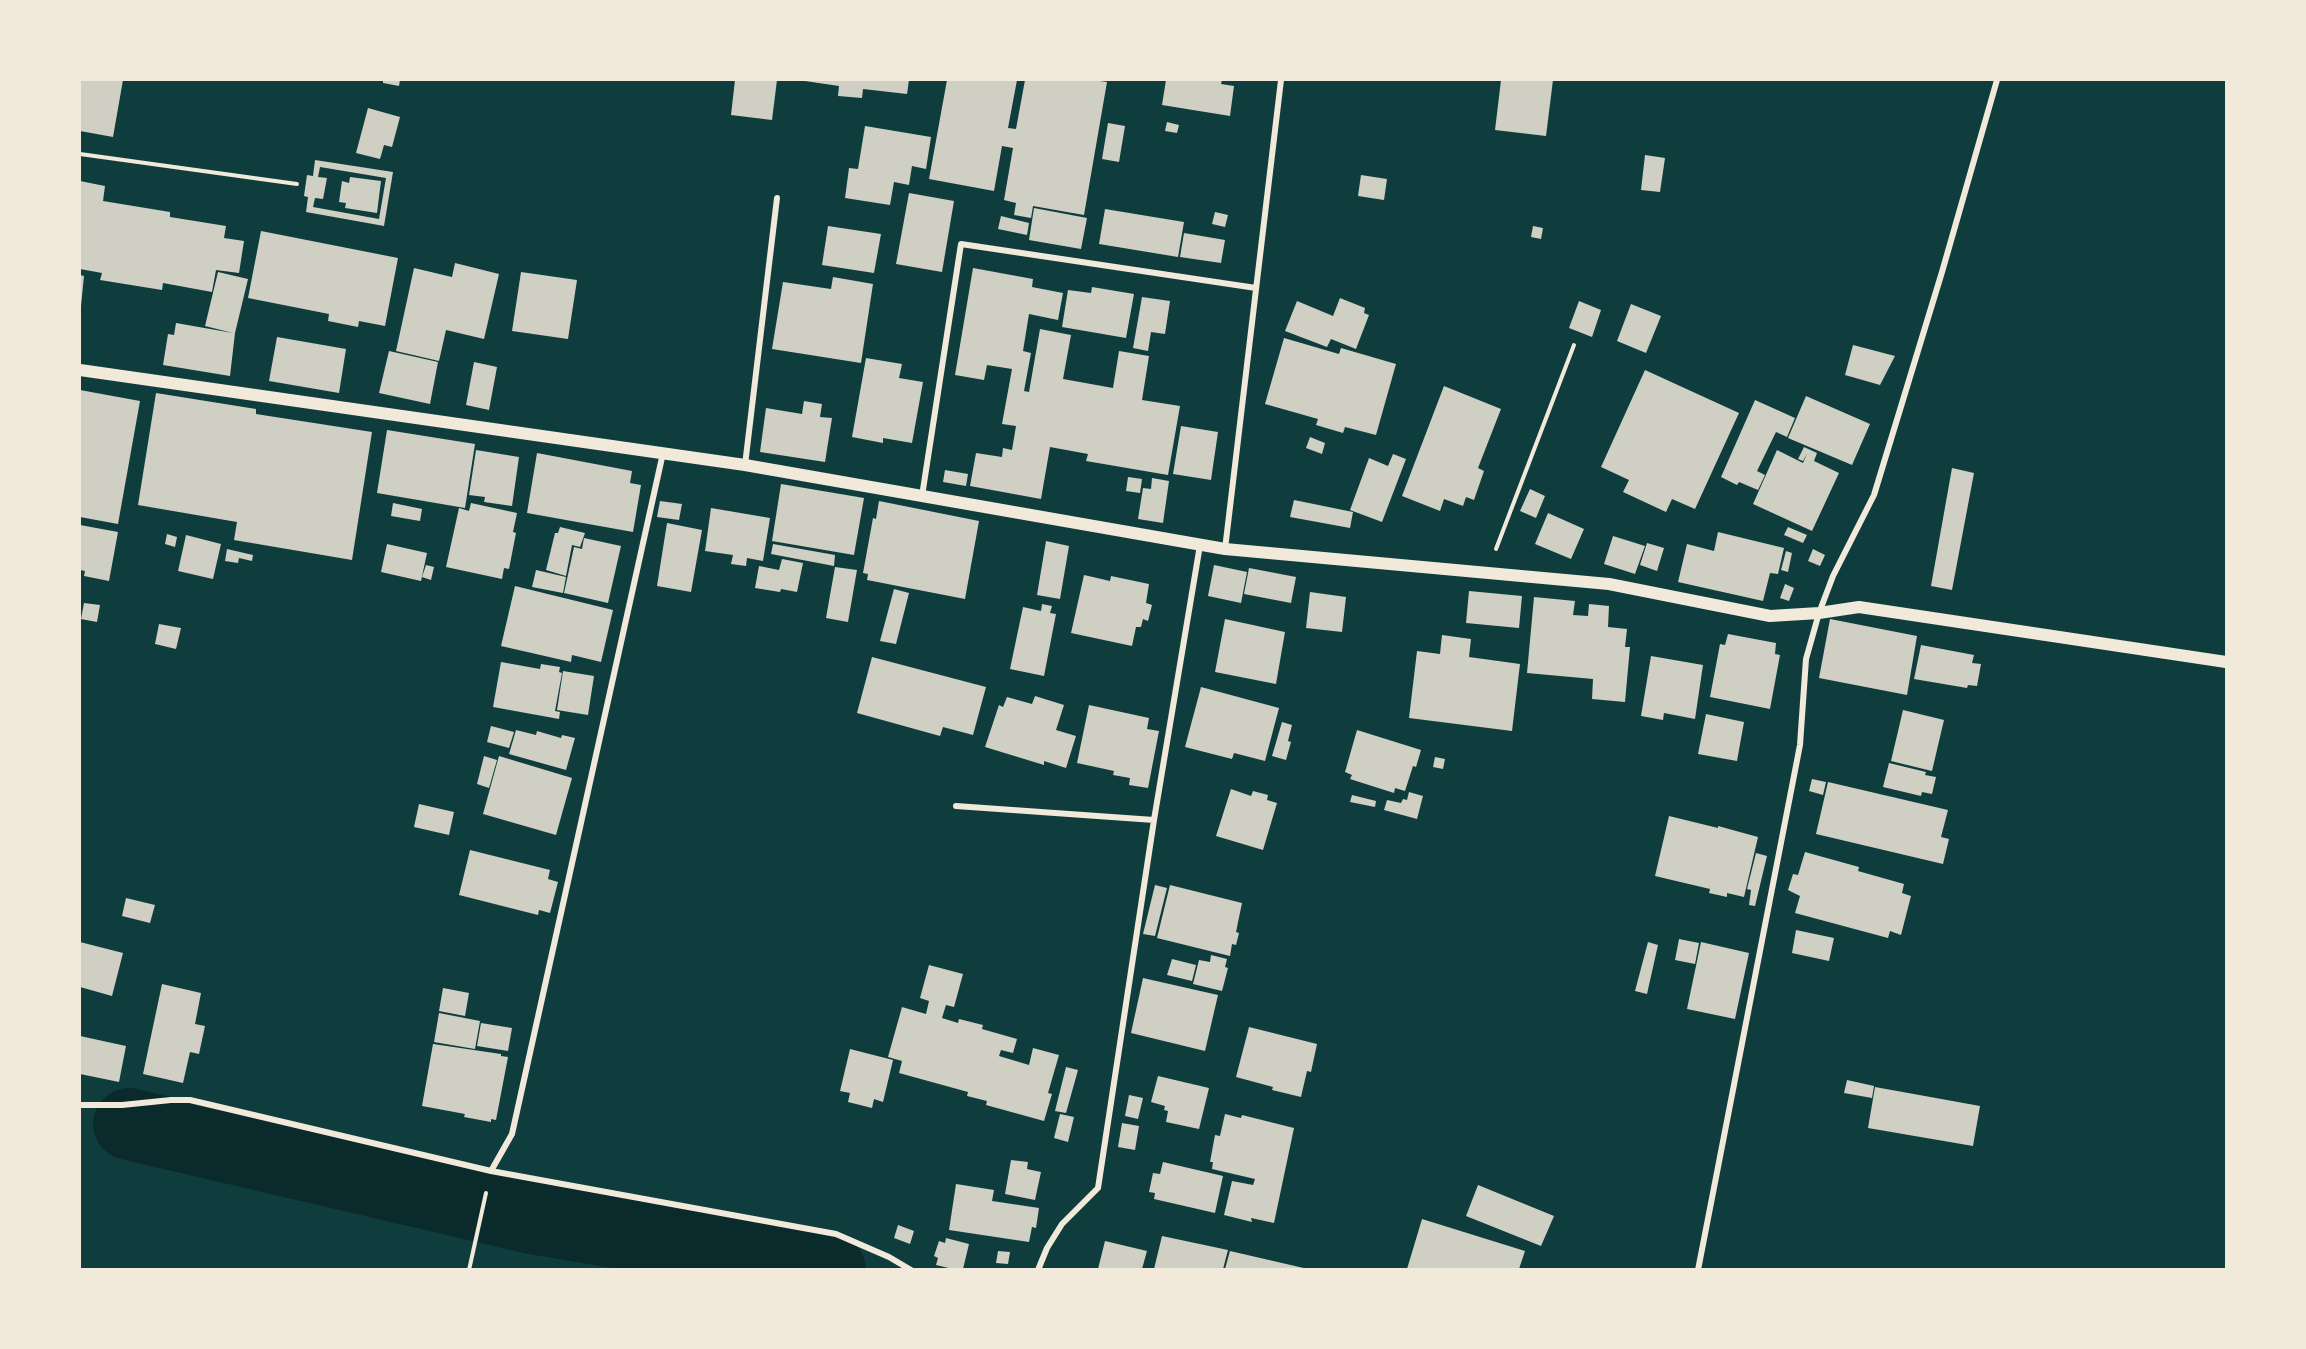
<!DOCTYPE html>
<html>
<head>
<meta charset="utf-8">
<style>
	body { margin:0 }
	#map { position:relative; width:2306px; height:1349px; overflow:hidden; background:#0f3d3e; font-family:Helvetica,sans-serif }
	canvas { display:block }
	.frame { position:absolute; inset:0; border:81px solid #f1e9da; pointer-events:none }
</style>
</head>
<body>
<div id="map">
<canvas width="2306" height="1349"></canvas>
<div class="frame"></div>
</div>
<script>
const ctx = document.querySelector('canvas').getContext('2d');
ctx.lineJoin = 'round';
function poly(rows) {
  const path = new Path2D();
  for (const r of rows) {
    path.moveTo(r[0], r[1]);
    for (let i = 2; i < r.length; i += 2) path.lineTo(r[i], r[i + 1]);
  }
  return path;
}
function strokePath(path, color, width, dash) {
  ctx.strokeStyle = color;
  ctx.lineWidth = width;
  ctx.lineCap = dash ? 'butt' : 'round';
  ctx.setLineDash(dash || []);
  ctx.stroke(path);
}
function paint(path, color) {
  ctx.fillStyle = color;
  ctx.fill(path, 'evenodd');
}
strokePath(poly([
	[129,1124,532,1218,823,1267,830,1270]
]), '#0a2a2b', 72);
paint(poly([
	[80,80,123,80,113,137,80,131],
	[383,80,400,80,399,86,383,83],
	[735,80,777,80,772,120,731,115],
	[798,80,909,80,907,94,863,89,862,98,838,96,839,86],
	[947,80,1017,80,1008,128,1016,129,1025,80,1093,80,1107,82,1084,215,1033,206,1031,218,1014,215,1016,203,1004,200,1013,148,1002,146,994,191,929,179],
	[1166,80,1222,80,1221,84,1234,86,1230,116,1162,105],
	[1501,80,1553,80,1546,136,1495,130],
	[368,108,400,117,392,147,384,145,380,159,356,153],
	[1167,122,1179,125,1177,133,1165,131],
	[1108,123,1125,126,1119,162,1102,159],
	[865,126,931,137,926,169,912,166,909,185,894,182,890,205,845,198,849,168,858,169],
	[1645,155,1665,158,1660,192,1641,190],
	[315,160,393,172,384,226,306,212,308,197,304,196,307,175,313,176],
	[320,167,386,178,379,219,313,207,315,198,323,199,327,178,318,177],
	[1361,175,1387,179,1384,200,1358,196],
	[350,177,381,181,377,213,345,208,346,203,339,202,342,181,349,183],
	[80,181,105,186,103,201,170,212,170,217,226,226,224,238,244,241,239,273,216,270,212,292,163,283,162,290,100,280,102,273,80,269],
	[909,193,954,201,942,272,896,264],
	[1034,208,1087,218,1081,249,1029,240],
	[1105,209,1184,222,1178,257,1099,244],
	[1215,212,1228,215,1225,227,1212,224],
	[1001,216,1029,223,1027,235,998,229],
	[828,226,881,234,874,273,822,265],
	[1533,226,1543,228,1541,239,1531,237],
	[261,231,398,258,385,326,359,321,358,327,328,321,329,314,248,298],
	[1184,233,1225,240,1221,263,1180,257],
	[455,263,499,274,484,339,446,330,439,361,396,351,414,268,452,277],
	[973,268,1033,279,1032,287,1063,293,1058,320,1029,314,1023,351,1031,353,1024,391,1029,392,1040,329,1071,335,1063,379,1113,388,1119,351,1149,356,1142,400,1180,406,1168,475,1086,461,1088,454,1050,447,1041,499,970,486,976,453,1002,457,1003,448,1012,450,1016,426,1002,424,1012,369,987,365,984,380,955,375],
	[218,272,248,279,235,333,230,376,163,365,168,334,174,335,176,323,233,333,205,326],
	[521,272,577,280,568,339,512,331],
	[80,275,84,276,81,306,80,306],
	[833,277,873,284,861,363,772,349,783,282,831,289],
	[1092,287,1134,294,1126,338,1062,327,1068,290,1091,293],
	[1142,297,1170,301,1165,334,1151,332,1148,351,1133,348],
	[1340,298,1365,308,1364,313,1369,315,1356,349,1331,339,1327,347,1285,331,1297,301,1333,316],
	[1579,301,1601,310,1592,337,1569,328],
	[1631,304,1661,316,1646,353,1617,341],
	[277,337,346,349,339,393,269,381],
	[1284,338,1339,354,1341,348,1396,364,1376,435,1345,427,1343,433,1316,425,1318,419,1265,404],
	[1853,345,1895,356,1880,385,1845,375],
	[389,351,438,362,430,404,379,393],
	[866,358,902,364,899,378,923,382,912,443,883,438,883,443,852,437],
	[474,362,497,367,489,410,466,405],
	[1645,370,1739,413,1695,509,1672,499,1666,512,1623,492,1629,480,1601,467],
	[1444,386,1501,409,1478,468,1484,471,1474,500,1466,497,1463,506,1444,499,1440,511,1402,496],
	[80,390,140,401,118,524,80,517],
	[156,393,256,409,256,414,372,432,352,560,234,540,237,522,138,505],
	[1806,396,1870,424,1852,465,1788,438],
	[1755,400,1795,418,1787,437,1776,432,1757,471,1765,475,1758,490,1739,482,1737,485,1721,477],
	[804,401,822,404,820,417,832,418,825,462,760,452,766,408,802,414],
	[1181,426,1218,432,1211,480,1173,474],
	[387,430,475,444,465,508,377,493],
	[1310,437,1325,443,1322,454,1306,448],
	[1804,447,1817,453,1814,461,1839,473,1812,531,1753,504,1777,450,1803,463,1807,454,1803,461,1798,459],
	[476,450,519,457,512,506,484,502,485,497,469,495],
	[537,453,632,471,630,483,641,485,633,532,527,513],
	[1393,454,1406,459,1382,522,1350,510,1369,458,1388,466],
	[1952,468,1974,473,1952,590,1931,586],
	[945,470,968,474,966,486,943,482],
	[1128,477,1142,479,1140,493,1126,491],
	[1152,478,1169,481,1163,523,1138,519,1143,488,1151,489],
	[781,484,864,498,854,555,772,541],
	[1530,489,1545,496,1536,518,1520,511],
	[1294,500,1353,512,1350,528,1290,517],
	[660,501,682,504,679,520,657,517],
	[879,501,979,521,965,599,867,580,868,574,863,573,873,518,876,519],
	[393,503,422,509,420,521,391,516],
	[471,503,517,513,513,532,516,533,509,569,504,568,502,579,446,567,459,508,469,511],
	[711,508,770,518,763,561,747,558,746,566,731,564,733,555,705,551],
	[1548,513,1584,529,1571,559,1535,544],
	[667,523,702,530,691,592,657,586],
	[80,525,118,532,109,581,84,576,85,571,80,570],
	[560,527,585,533,580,547,572,545,566,576,546,570,555,533,558,533],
	[1788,527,1807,535,1803,543,1784,535],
	[1718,532,1784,548,1778,574,1770,573,1763,601,1678,582,1687,544,1714,551],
	[167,534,177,537,175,547,165,544],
	[186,535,221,544,213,579,178,571],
	[1613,536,1645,546,1635,574,1604,564],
	[584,538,621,546,608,603,564,593,574,547,582,549],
	[1046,541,1069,546,1060,599,1037,595],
	[1647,543,1664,548,1657,571,1640,565],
	[387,544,427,553,421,581,381,572],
	[773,544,835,555,834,566,771,554],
	[227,549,253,555,252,561,239,558,238,563,225,561],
	[1813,549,1825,555,1820,566,1808,561],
	[1786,551,1792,553,1788,572,1781,570],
	[782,559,803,563,797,592,781,589,780,592,755,588,759,566,779,570],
	[426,565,434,567,431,580,422,577],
	[1214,565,1247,572,1241,603,1208,596],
	[835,567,857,570,848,622,826,618],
	[1249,568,1296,577,1291,603,1244,594],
	[536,570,566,577,563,593,532,587],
	[1084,575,1110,581,1111,576,1149,584,1146,603,1152,605,1148,621,1143,619,1141,627,1136,627,1132,646,1071,633],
	[1785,584,1794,588,1789,601,1780,598],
	[515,586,613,610,601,662,572,655,571,662,501,646],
	[894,589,909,593,896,644,880,641],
	[1469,591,1522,596,1519,628,1466,623],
	[1310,592,1346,597,1342,632,1306,628],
	[1534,597,1575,601,1573,615,1588,616,1589,604,1609,606,1608,627,1627,629,1625,647,1630,647,1625,702,1592,699,1593,679,1527,673],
	[84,603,100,605,97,622,81,619],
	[1042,604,1052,606,1050,613,1056,614,1044,676,1010,669,1023,607,1041,611],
	[1225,619,1285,632,1276,684,1215,672],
	[1830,619,1917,636,1907,695,1819,678],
	[159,624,181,628,176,649,155,644],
	[1728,634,1776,643,1775,654,1780,655,1770,709,1710,697,1720,644,1725,645],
	[1442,635,1471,639,1469,657,1520,664,1512,731,1409,718,1417,651,1440,654],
	[1921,645,1974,655,1972,663,1981,664,1977,686,1968,685,1967,688,1914,679],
	[1651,656,1703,665,1695,719,1664,713,1663,720,1641,716],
	[872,657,986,687,973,735,943,727,940,736,857,713],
	[501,662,540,669,541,664,560,667,559,672,562,673,555,711,560,712,559,719,493,707],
	[563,671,594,676,588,715,557,710],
	[1201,687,1279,708,1265,761,1234,753,1232,759,1185,747],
	[1035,696,1064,705,1056,730,1076,736,1066,768,1044,761,1044,765,985,747,999,705,1003,707,1007,697,1032,704],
	[1089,705,1149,718,1147,729,1159,731,1148,788,1129,785,1130,778,1113,775,1114,771,1077,763],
	[1903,710,1944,720,1932,771,1891,761],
	[1706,714,1744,722,1737,761,1698,754],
	[1282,722,1292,725,1288,741,1291,742,1286,760,1272,756],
	[491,726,514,732,509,748,487,742],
	[516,730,536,735,537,731,561,738,562,735,575,738,566,770,509,754],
	[1357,730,1421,750,1416,767,1413,766,1405,791,1395,788,1394,793,1350,779,1352,775,1345,772],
	[484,756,497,760,489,788,477,784],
	[499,756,572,778,556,835,483,814],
	[1435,757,1445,759,1443,769,1433,767],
	[1889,763,1926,772,1925,775,1936,777,1932,794,1922,792,1921,796,1883,787],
	[1812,779,1826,782,1823,795,1809,791],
	[1828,782,1948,810,1941,837,1949,839,1943,864,1816,834],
	[1231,789,1251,796,1253,791,1268,795,1267,800,1277,803,1263,850,1216,836],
	[1409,792,1423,796,1417,819,1384,810,1387,800,1401,803,1403,799,1407,800],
	[1352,795,1376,801,1375,807,1350,802],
	[419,804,454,812,449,835,414,827],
	[1669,816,1718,828,1718,826,1758,837,1744,897,1727,893,1727,897,1709,893,1710,889,1655,876],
	[470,850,550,870,548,879,558,882,550,913,539,910,538,915,459,895],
	[1805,852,1859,867,1858,871,1904,884,1902,893,1911,896,1901,935,1890,931,1888,938,1795,913,1800,896,1788,890,1793,874,1798,875],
	[1756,853,1767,856,1755,906,1749,905,1751,890,1747,889],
	[1155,885,1167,888,1155,936,1143,934],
	[1170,885,1242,903,1236,932,1239,933,1236,945,1232,944,1230,956,1157,938],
	[126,898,155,905,150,923,122,916],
	[1796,930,1834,938,1829,961,1792,953],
	[1679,939,1699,943,1695,964,1675,960],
	[80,942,123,953,112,996,80,987],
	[1648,942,1658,945,1647,994,1635,991],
	[1701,942,1749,953,1735,1019,1687,1009],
	[1211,955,1227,959,1225,967,1228,968,1222,991,1193,984,1199,960,1210,962],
	[1172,959,1196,965,1192,981,1167,975],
	[929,965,963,974,954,1007,946,1005,942,1018,958,1023,959,1019,983,1025,982,1029,1017,1039,1013,1053,1001,1050,999,1056,1029,1065,1033,1048,1059,1055,1048,1093,1052,1094,1044,1121,986,1105,987,1101,967,1096,968,1092,899,1073,902,1061,888,1057,902,1007,926,1014,929,1001,920,998],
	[1143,978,1218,995,1205,1051,1131,1033],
	[162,984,201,993,195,1024,205,1026,199,1054,190,1052,183,1083,143,1074],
	[443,988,469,993,465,1016,439,1011],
	[439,1013,480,1021,475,1049,434,1042],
	[481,1023,512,1028,508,1051,477,1046],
	[1249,1027,1317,1044,1311,1072,1307,1071,1301,1097,1272,1090,1273,1087,1236,1077],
	[80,1036,126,1046,119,1082,80,1074],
	[433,1044,501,1054,501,1056,508,1057,496,1120,491,1119,491,1122,464,1117,465,1114,422,1106],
	[850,1049,893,1060,883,1102,874,1099,872,1108,848,1102,850,1093,840,1091],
	[1066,1067,1078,1070,1066,1113,1055,1111],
	[1158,1076,1209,1088,1199,1129,1166,1122,1168,1111,1164,1110,1165,1106,1151,1102],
	[1847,1080,1874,1086,1872,1098,1844,1093],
	[1875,1087,1980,1106,1973,1146,1868,1128],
	[1129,1095,1143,1098,1138,1119,1125,1116],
	[1060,1114,1074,1117,1068,1142,1054,1138],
	[1225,1114,1241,1118,1242,1115,1294,1128,1274,1223,1251,1218,1252,1222,1224,1215,1232,1181,1253,1185,1255,1179,1212,1169,1213,1162,1210,1162,1215,1135,1220,1136],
	[1122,1123,1139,1126,1135,1150,1118,1147],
	[1011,1160,1028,1162,1027,1169,1041,1172,1035,1200,1005,1194],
	[1163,1162,1223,1176,1215,1213,1154,1199,1155,1193,1149,1192,1153,1173,1160,1174],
	[956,1184,994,1190,992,1201,1039,1208,1036,1228,1032,1227,1029,1242,949,1230],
	[1478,1185,1554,1216,1541,1246,1466,1216],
	[1422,1219,1525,1251,1519,1269,1407,1269],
	[898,1225,914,1231,910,1244,894,1238],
	[1162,1236,1228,1250,1223,1269,1154,1269],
	[946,1238,969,1244,963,1269,953,1269,936,1265,938,1258,934,1256,939,1241,945,1243],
	[1105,1241,1147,1251,1142,1269,1098,1269],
	[998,1251,1010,1252,1008,1264,996,1263],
	[1230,1251,1308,1269,1225,1269]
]), '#cfcfc3');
strokePath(poly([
	[80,154,297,184],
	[1496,549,1574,345],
	[469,1270,486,1193]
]), '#f1e9da', 4);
strokePath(poly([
	[745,465,777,198],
	[922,496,961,244,1256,288],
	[1225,549,1281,80],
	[956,806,1154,820],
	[80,1105,122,1105,171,1100,190,1100,491,1171,836,1234,889,1257,911,1270],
	[491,1171,512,1134,663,453],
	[1038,1270,1047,1248,1062,1224,1098,1188,1154,820,1200,545],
	[1698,1270,1800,745,1806,659,1819,613,1833,576,1874,495,1942,272,1997,80]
]), '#f1e9da', 6);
strokePath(poly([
	[80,370,745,465,1225,549,1609,584,1770,616,1819,613,1859,607,2226,662]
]), '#f1e9da', 12);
</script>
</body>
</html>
